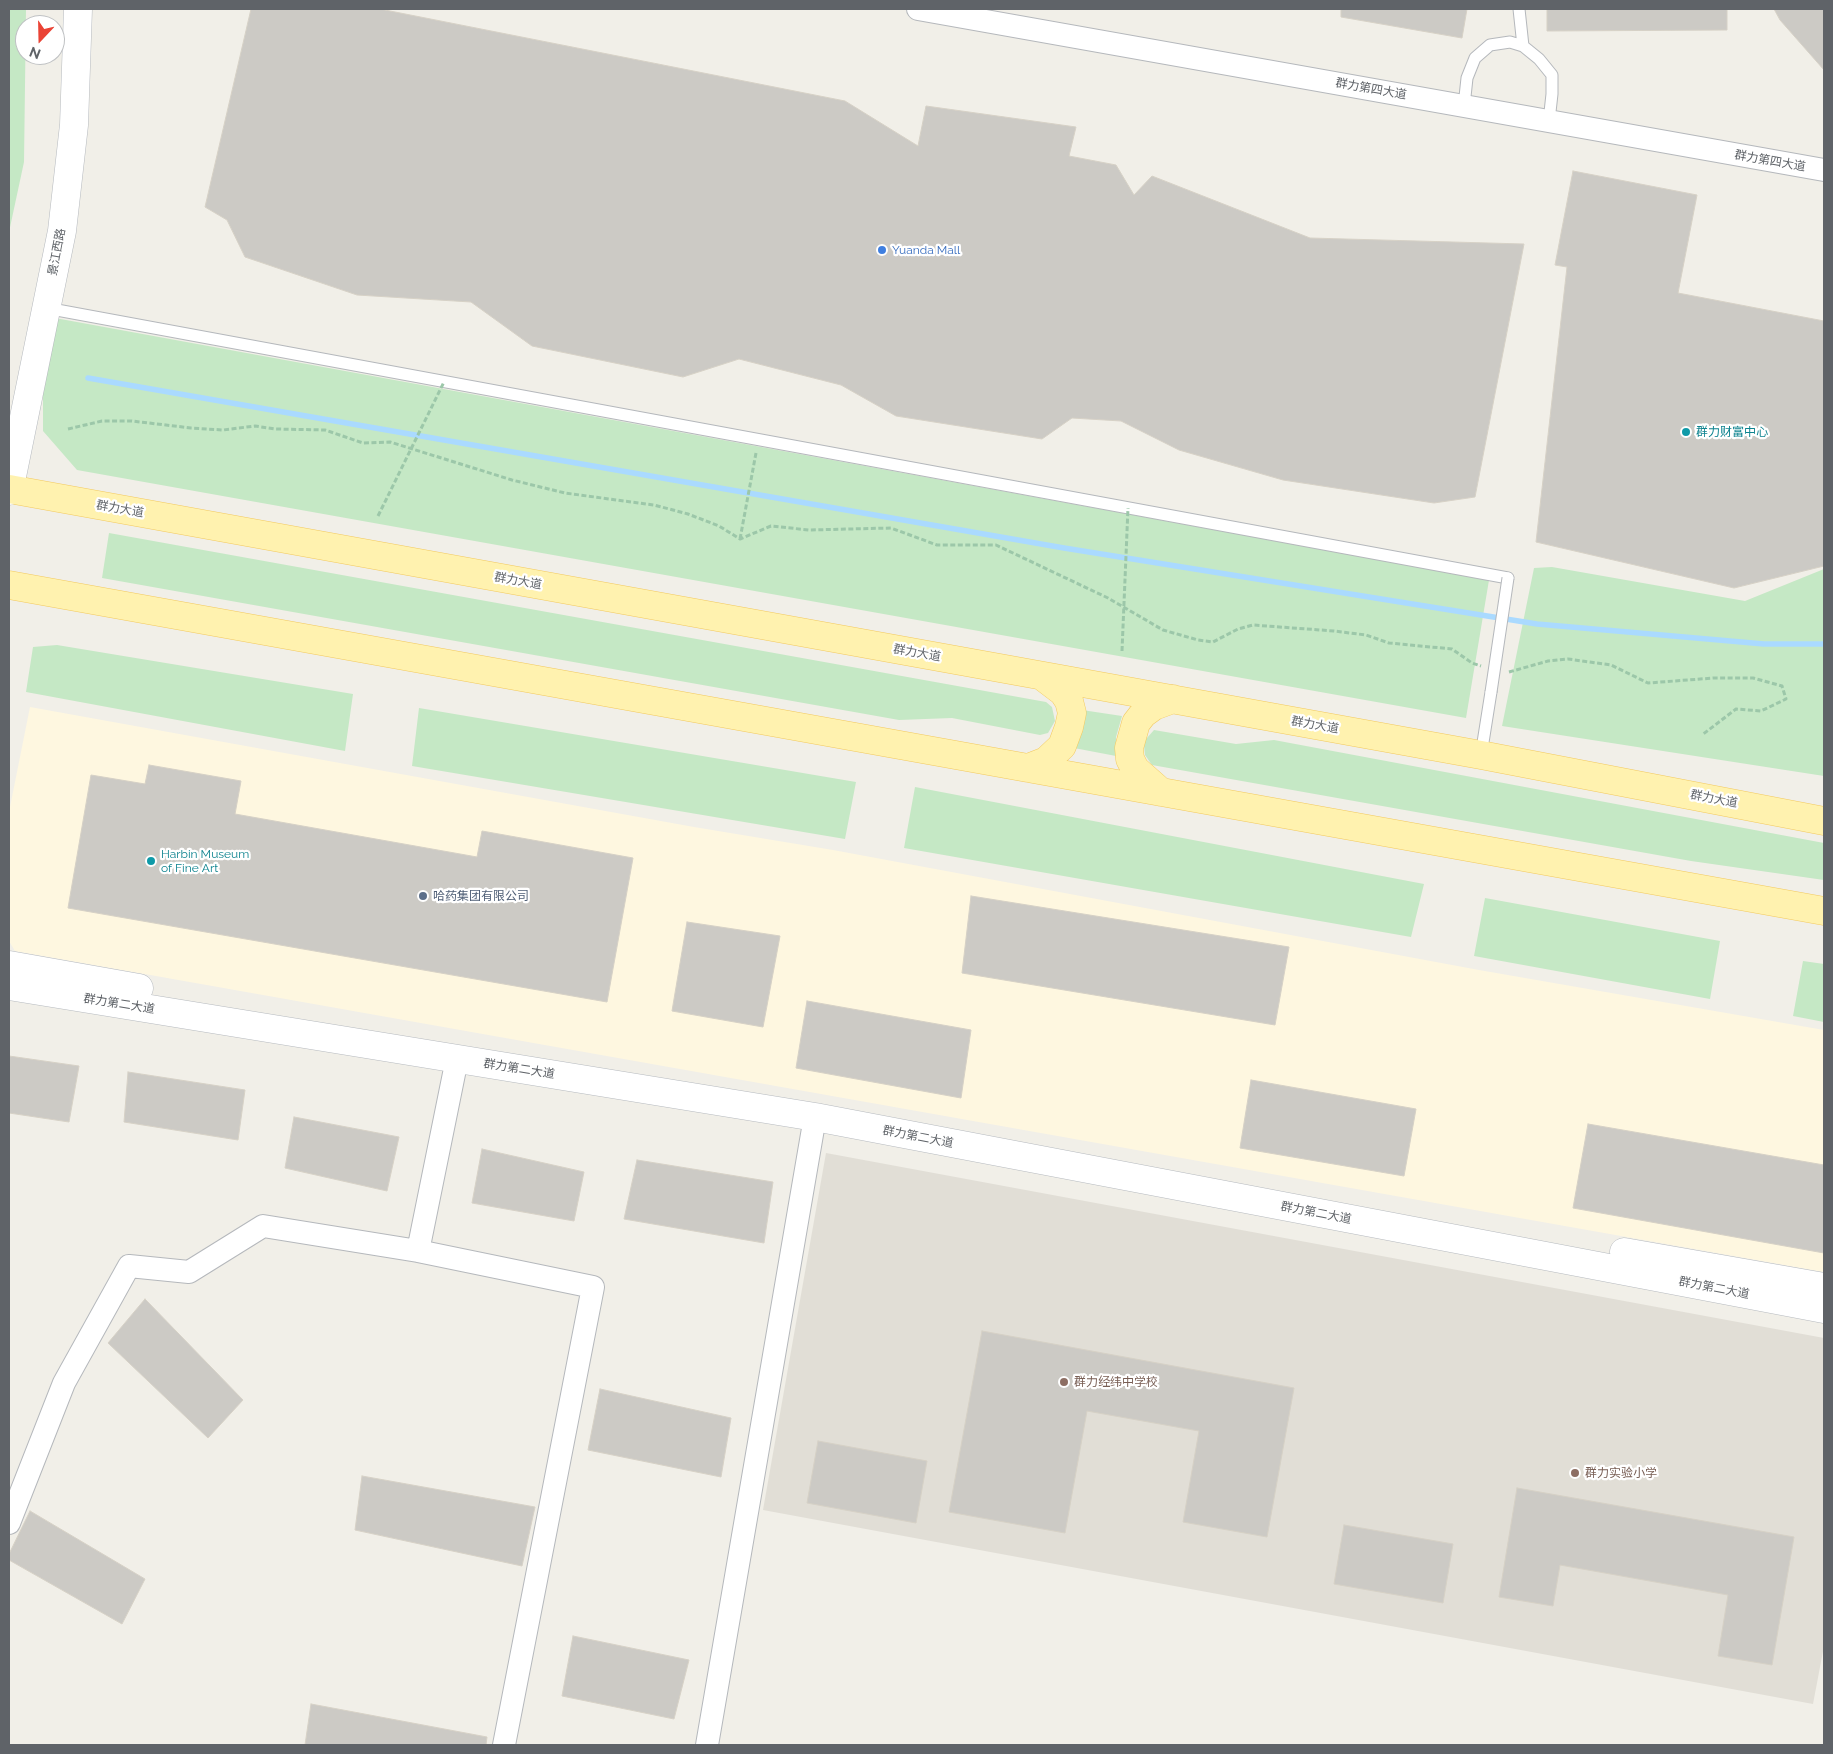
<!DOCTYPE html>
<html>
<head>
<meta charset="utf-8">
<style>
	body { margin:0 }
	#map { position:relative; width:1833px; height:1754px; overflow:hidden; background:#f1efe8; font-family:Raleway,sans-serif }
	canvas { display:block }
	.frame { position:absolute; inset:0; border:10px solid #5f6368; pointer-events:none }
	.north { position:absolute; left:15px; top:15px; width:50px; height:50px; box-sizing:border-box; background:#fff; border:1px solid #bfc1c3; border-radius:50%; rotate:201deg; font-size:14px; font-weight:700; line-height:20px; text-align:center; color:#5f6368 }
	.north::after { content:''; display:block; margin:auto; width:18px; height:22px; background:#ea4335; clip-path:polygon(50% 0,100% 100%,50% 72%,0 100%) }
</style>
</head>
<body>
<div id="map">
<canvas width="1833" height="1754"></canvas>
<div class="frame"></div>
<div class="north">N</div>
</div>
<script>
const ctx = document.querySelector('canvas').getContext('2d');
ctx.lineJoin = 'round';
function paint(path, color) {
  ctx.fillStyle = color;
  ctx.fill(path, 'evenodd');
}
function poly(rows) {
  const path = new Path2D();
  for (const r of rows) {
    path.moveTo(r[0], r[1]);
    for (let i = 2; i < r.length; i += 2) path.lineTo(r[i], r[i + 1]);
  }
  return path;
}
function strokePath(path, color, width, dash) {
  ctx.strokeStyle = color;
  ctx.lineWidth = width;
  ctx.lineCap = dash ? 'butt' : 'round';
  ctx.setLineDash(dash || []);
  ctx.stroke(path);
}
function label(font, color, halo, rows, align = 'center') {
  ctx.font = font + ' Raleway,"Noto Sans SC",sans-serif';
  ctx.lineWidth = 4.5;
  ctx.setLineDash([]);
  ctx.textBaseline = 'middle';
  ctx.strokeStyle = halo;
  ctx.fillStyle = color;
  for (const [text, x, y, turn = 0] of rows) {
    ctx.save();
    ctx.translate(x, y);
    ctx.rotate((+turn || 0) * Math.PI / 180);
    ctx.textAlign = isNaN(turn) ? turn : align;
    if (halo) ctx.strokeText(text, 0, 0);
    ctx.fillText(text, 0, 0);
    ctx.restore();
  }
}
paint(poly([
	[30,707,694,827,833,850,1479,970,1824,1030,1824,1272,15,951,9,941,9,812]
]), '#fef7e0');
paint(poly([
	[826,1153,1824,1338,1824,1646,1813,1704,763,1510]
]), '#e1ded6');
paint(poly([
	[9,9,26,9,24,162,9,232],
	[55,318,1489,580,1466,718,77,470,43,431,43,388],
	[109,533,1046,702,1052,707,1055,721,1048,733,1040,735,952,718,899,720,102,578],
	[1552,567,1745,601,1824,569,1824,776,1502,726,1534,568],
	[57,645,353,694,345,751,26,692,33,647],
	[419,708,856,782,845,839,412,766],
	[1082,710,1122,716,1116,737,1116,756,1074,748],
	[1154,730,1236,744,1274,740,1824,843,1824,880,1691,861,1152,765,1145,755,1144,745,1146,739],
	[915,787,1424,884,1411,937,904,848],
	[1485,898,1720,941,1710,999,1474,956],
	[1803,961,1824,964,1824,1022,1793,1016]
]), '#c5e8c5');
strokePath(poly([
	[88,378,1064,548,1537,624,1764,644,1824,644]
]), '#aadaff', 5.5);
const building = poly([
	[251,9,380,9,845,101,918,146,926,106,1076,127,1069,156,1116,165,1134,195,1152,176,1310,238,1524,244,1475,497,1434,503,1283,480,1179,450,1121,421,1072,418,1042,439,896,416,841,385,739,359,683,377,532,346,471,302,357,295,245,257,227,220,205,207,251,9],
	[1341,9,1467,9,1462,38,1341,17,1341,9],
	[1547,9,1727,9,1727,30,1547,31,1547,9],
	[1774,9,1824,9,1824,70,1780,20,1774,9],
	[1573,171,1697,195,1678,293,1824,321,1824,566,1734,588,1536,542,1567,267,1555,265,1573,171],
	[149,765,241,781,235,814,477,857,482,831,633,858,607,1002,68,908,91,775,145,784,149,765],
	[971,896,1289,947,1275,1025,962,973,971,896],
	[687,922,780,936,763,1027,672,1011,687,922],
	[807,1001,971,1030,961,1098,796,1068,807,1001],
	[9,1056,79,1066,69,1122,9,1113,9,1056],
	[128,1072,245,1090,238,1140,124,1122,128,1072],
	[1251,1080,1416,1109,1404,1176,1240,1148,1251,1080],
	[294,1117,399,1137,387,1191,285,1168,294,1117],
	[1588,1124,1824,1165,1824,1253,1573,1208,1588,1124],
	[482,1149,584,1172,574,1221,472,1203,482,1149],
	[637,1160,773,1182,764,1243,624,1219,637,1160],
	[145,1299,243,1400,208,1438,108,1343,145,1299],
	[982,1331,1294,1388,1267,1537,1183,1522,1199,1431,1087,1411,1065,1533,949,1512,982,1331],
	[600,1389,731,1418,721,1477,588,1450,600,1389],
	[818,1441,927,1461,916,1523,807,1503,818,1441],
	[362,1476,535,1507,522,1566,355,1530,362,1476],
	[1517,1488,1794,1537,1772,1665,1718,1656,1728,1595,1560,1565,1553,1606,1499,1597,1517,1488],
	[30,1511,145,1579,122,1624,9,1560,9,1554,30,1511],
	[1344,1525,1453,1544,1443,1603,1334,1584,1344,1525],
	[573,1636,689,1660,674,1719,562,1696,573,1636],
	[311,1704,487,1737,486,1745,305,1745,311,1704]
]);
paint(building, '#cccac5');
strokePath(building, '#d6d1c6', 1);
const service = poly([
	[1519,9,1523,46],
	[1464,106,1467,78,1475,58,1490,45,1510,42,1523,46,1539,59,1552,75,1552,94,1549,121],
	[46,308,1508,578],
	[1481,755,1491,692]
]);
const minor = poly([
	[918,9,1824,170],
	[418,1251,457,1059],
	[9,1523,64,1383,129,1266,189,1272,263,1226,418,1251,593,1287,504,1745],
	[707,1745,815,1117]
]);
const secondary = poly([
	[9,491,62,231,74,125,78,9],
	[9,965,139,988],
	[9,986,815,1117,1824,1309],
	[1624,1252,1824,1287]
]);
const primary = poly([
	[9,489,1481,755,1824,821],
	[9,585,1824,911],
	[1028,768,1046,761,1062,746,1069,727,1072,713,1069,701,1063,692,1042,676],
	[1161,792,1135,769,1130,759,1129,748,1136,723,1143,714,1154,706,1173,699]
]);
strokePath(service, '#b5b8bc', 13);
strokePath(minor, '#b5b8bc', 24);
strokePath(secondary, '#b6babf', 29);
strokePath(primary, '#f2c960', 29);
strokePath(poly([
	[68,429,102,421,132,421,191,428,223,430,255,426,275,429,325,430,363,443,390,442,512,480,565,493,654,505,688,514,719,526,740,539,771,526,809,530,891,528,937,545,996,545,1108,598,1163,630,1198,640,1213,642,1238,629,1253,625,1334,631,1366,635,1389,643,1452,649,1472,663,1481,666],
	[740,539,756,453],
	[1509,672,1548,661,1568,659,1611,665,1648,683,1714,678,1753,678,1782,686,1786,699,1761,711,1736,709,1702,735]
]), '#9cc7a9', 3, [5, 2.5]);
strokePath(service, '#fff', 11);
strokePath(minor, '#fff', 22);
strokePath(secondary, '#fff', 28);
strokePath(primary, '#fff2af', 28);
const serviceBridge = poly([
	[1491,692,1508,578]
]);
strokePath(serviceBridge, '#b5b8bc', 13, []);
strokePath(poly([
	[378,516,444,382],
	[1122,651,1128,508]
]), '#9cc7a9', 3, [5, 2.5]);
strokePath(serviceBridge, '#fff', 11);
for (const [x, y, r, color] of [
	[882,250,5,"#3f7fe0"],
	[1686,432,5,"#0f9aa8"],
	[151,861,5,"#0f9aa8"],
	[423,896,5,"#5c6f8a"],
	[1064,1382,5,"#8d6e63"],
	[1575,1473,5,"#8d6e63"]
]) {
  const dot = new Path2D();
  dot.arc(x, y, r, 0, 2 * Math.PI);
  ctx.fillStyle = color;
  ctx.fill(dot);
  strokePath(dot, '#fff', 2);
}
label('12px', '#5f6368', '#fff', [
	["群力第四大道",1371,89,10],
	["群力第四大道",1770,161,10],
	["景江西路",57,252,-79],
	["群力大道",120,509,10],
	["群力大道",518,581,10],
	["群力大道",917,653,10],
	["群力大道",1315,725,10],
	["群力大道",1714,799,11],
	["群力第二大道",119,1004,9],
	["群力第二大道",519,1069,9],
	["群力第二大道",918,1137,11],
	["群力第二大道",1316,1213,11],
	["群力第二大道",1714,1288,11]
]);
label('12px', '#366cbe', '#fff', [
	["Yuanda Mall",892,250]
], 'left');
label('12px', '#0d838f', '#fff', [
	["群力财富中心",1696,432],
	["Harbin Museum",161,854],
	["of Fine Art",161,868]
], 'left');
label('12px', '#4e5e75', '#fff', [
	["哈药集团有限公司",433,896]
], 'left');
label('12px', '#785e54', '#fff', [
	["群力经纬中学校",1074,1382],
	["群力实验小学",1585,1473]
], 'left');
</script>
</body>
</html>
